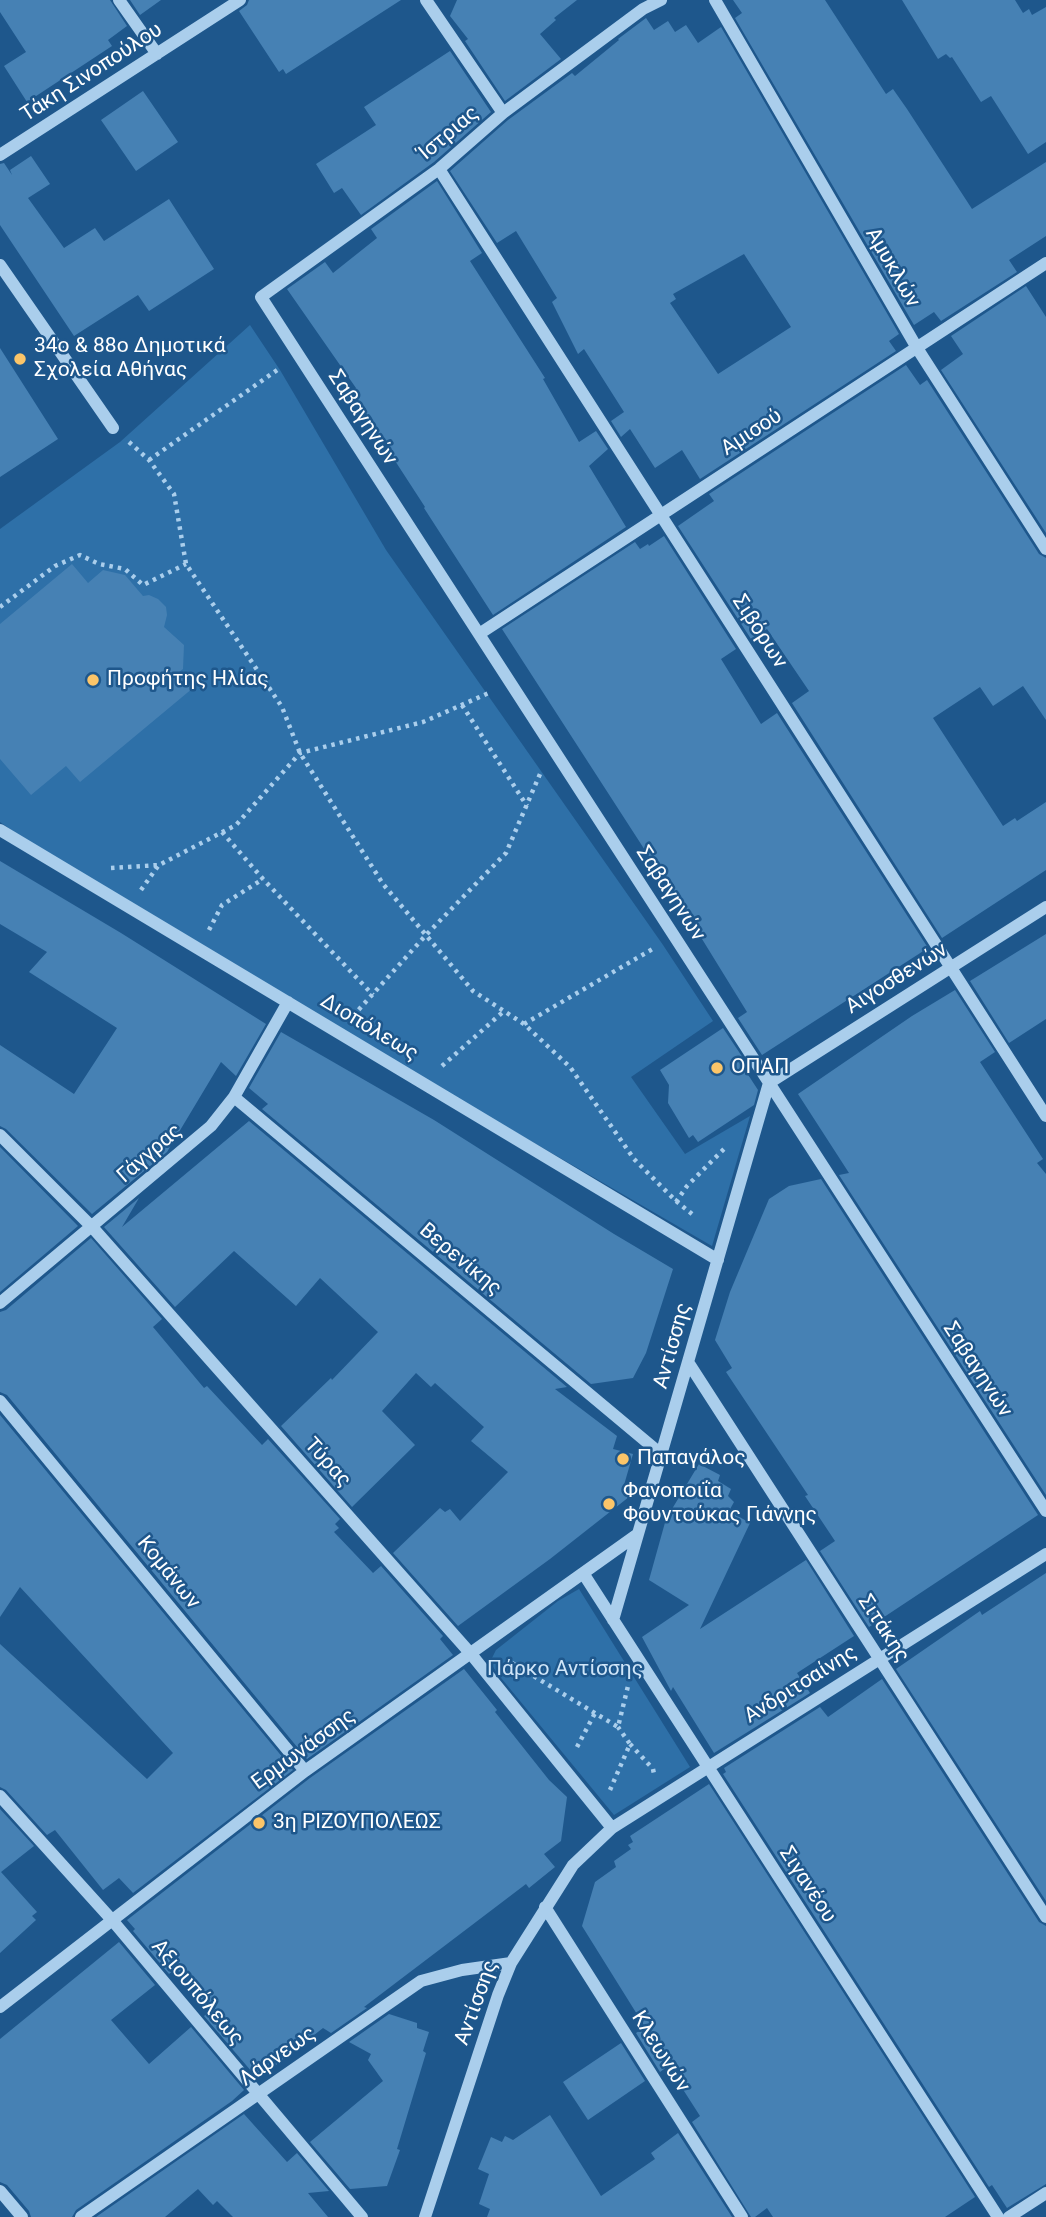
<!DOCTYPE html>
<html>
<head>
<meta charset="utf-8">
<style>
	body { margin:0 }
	canvas { display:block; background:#1e578c }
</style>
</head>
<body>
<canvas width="1046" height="2217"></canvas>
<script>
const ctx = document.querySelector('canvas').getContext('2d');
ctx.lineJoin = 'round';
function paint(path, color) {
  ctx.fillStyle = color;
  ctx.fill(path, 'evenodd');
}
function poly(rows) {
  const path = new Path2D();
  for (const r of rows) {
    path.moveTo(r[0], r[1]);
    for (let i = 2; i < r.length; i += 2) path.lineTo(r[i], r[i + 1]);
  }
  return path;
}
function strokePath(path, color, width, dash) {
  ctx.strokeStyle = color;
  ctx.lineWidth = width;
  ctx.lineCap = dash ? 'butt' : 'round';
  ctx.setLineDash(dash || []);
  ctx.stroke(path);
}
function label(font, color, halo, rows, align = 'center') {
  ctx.font = font + ' Roboto,sans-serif';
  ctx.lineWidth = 5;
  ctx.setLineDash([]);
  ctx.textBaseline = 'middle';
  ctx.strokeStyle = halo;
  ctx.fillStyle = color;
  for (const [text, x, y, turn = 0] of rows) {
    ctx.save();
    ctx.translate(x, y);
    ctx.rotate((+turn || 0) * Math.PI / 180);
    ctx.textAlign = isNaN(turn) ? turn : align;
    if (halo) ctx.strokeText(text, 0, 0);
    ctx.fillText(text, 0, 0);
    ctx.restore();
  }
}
paint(poly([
	[250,325,280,370,386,550,663,945,713,1021,631,1077,685,1154,750,1116,712,1246,198,948,70,870,0,822,0,529,120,442],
	[579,1589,690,1767,614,1815,497,1673,490,1662,496,1650,558,1601]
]), '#2e70a8');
paint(poly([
	[0,0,110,0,127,26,108,40,112,46,27,102,4,66,26,52,0,12],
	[130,0,161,0,140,15],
	[249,0,401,0,286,74,283,69,279,72,239,11,247,5],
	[457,0,577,0,554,18,556,20,540,34,561,59,505,101,465,41,468,39,450,16],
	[733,0,825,0,886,94,893,89,907,109,972,209,1046,162,1046,236,1009,260,1017,272,941,321,934,312,914,325,735,18,742,13],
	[902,0,1015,0,1023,13,1029,9,1032,15,1046,7,1046,142,1028,154,991,96,981,102,952,57,950,58,946,54,938,59],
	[646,18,654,30,668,21,675,32,686,25,698,43,721,27,899,334,889,341,896,351,700,479,682,450,655,468,630,429,621,437,611,421,624,412,584,349,578,354,552,302,557,298,516,231,497,243,450,171,508,120,572,73,575,76,619,40,618,39],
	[744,254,791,327,718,374,670,303,676,299,673,294],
	[450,51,491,112,434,162,361,215,342,188,334,193,316,164,376,125,364,107],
	[143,91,178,142,136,171,101,120],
	[31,156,50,184,28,198,64,248,95,228,104,241,169,199,214,269,149,311,138,295,74,336,0,225,0,164,4,163,12,175,10,170],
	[437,181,482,253,470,261,545,378,543,379,579,442,596,431,608,449,589,466,626,527,493,615,424,508,425,507,377,433,379,432,351,392,356,388,287,289,325,262,333,273,377,238,371,229],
	[1026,286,1046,317,1046,533,941,370,963,354,951,336],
	[0,348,58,439,0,477],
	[906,365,920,385,927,380,1039,554,1046,558,1046,720,1023,686,993,706,980,687,933,718,1003,826,1015,818,1017,821,1046,802,1046,870,942,938,792,703,809,691,767,629,751,639,678,526,714,501,709,494],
	[664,536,736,649,721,659,761,724,777,713,928,948,762,1055,738,1018,747,1012,694,926,502,629,635,542,640,549,648,544,649,546],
	[72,564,88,583,103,570,125,575,143,596,149,595,158,599,166,607,167,615,164,627,184,645,183,669,179,672,193,688,80,782,66,766,31,795,0,759,0,624],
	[0,861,121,933,266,1024,236,1076,221,1062,167,1152,92,1214,6,1129,0,1126,0,1045,74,1094,117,1028,29,972,47,952,0,924],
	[1046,934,1046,1019,1009,1043,970,981],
	[955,990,995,1052,980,1062,1043,1159,1037,1163,1046,1174,1046,1495,839,1175,849,1173,798,1094,912,1016],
	[723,1028,747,1064,743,1067,758,1090,754,1105,698,1142,693,1135,689,1138,668,1103,669,1085,660,1070],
	[281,1032,434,1120,614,1234,673,1269,646,1353,633,1378,591,1384,262,1109,268,1104,249,1088],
	[249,1121,567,1387,555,1389,617,1436,613,1449,633,1454,624,1485,634,1493,550,1559,458,1626,393,1553,440,1508,445,1512,450,1509,460,1521,508,1472,471,1441,484,1427,435,1383,431,1387,416,1373,382,1411,415,1445,352,1507,281,1426,331,1378,332,1380,378,1332,320,1278,296,1306,234,1251,175,1307,104,1227,139,1198,122,1227],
	[0,1147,78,1226,0,1292],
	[821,1179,1038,1515,869,1627,820,1551,835,1541,805,1496,808,1495,726,1372,732,1368,715,1340,730,1292,769,1199,789,1186],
	[91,1238,162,1319,153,1327,204,1388,207,1386,262,1445,268,1439,340,1519,335,1524,339,1528,334,1532,373,1573,381,1566,443,1636,440,1639,453,1655,307,1759,7,1395,0,1392,0,1312,6,1310],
	[0,1415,293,1770,133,1893,119,1878,103,1890,55,1830,47,1835,6,1790,0,1787,0,1644,147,1779,173,1753,20,1587,0,1617],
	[699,1464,720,1475,718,1481,731,1489,728,1496,734,1502,729,1511,750,1523,700,1629,806,1560,854,1636,797,1673,810,1693,714,1753,673,1687,671,1691,642,1637,689,1605,649,1580,666,1519],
	[1046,1573,1046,1901,896,1669,980,1611,982,1615],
	[464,1669,497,1710,495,1712,499,1717,549,1780,567,1797,561,1841,544,1854,555,1867,529,1888,526,1884,364,2007,367,2008,331,2033,323,2028,258,2079,204,2016,210,2011,176,1968,169,1974,133,1931,135,1929,127,1920,310,1778],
	[882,1679,1039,1922,1046,1926,1046,2184,1007,2208,992,2185,989,2187,723,1774,726,1772,724,1768,820,1707,828,1717],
	[709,1784,975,2197,945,2217,773,2217,767,2208,755,2217,751,2217,692,2122,700,2116,668,2066,660,2072,636,2033,645,2027,582,1926,595,1882,616,1867,614,1861,631,1849,628,1845,633,1842,630,1836],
	[0,1809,34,1846,1,1872,37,1912,32,1916,36,1920,0,1953],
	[119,1942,155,1985,111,2020,149,2064,191,2027,244,2090,232,2101,76,2210,72,2217,31,2217,29,2211,7,2185,0,2182,0,2039],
	[389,2014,417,2023,417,2028,429,2032,423,2051,426,2053,397,2149,400,2150,387,2186,350,2189,310,2142,383,2081,368,2060,371,2054,349,2042],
	[621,2043,645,2081,588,2120,563,2082],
	[244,2114,287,2162,297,2153,329,2191,308,2193,328,2217,233,2217,217,2201,213,2205,198,2189,165,2217,96,2217],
	[550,2115,601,2196,655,2159,651,2153,678,2133,732,2217,487,2217,490,2209,479,2204,489,2174,478,2169,491,2137,502,2142,505,2136,513,2140]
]), '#4681b4');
strokePath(poly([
	[129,442,149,460,174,494,186,564,282,707,300,753,383,884,473,991,524,1024,570,1067,634,1159,676,1201,692,1214],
	[149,460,280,368],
	[0,607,55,566,80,555,99,564,125,569,143,585,186,564],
	[462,705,527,806],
	[222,832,263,879,373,995],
	[111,868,159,865,236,825,300,753,423,722,491,692],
	[141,890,158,866],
	[209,930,222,905,263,879],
	[353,1016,426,935,506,853,540,774],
	[524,1024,656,947],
	[442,1066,504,1011],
	[676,1202,687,1186,724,1149],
	[512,1663,618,1727,628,1686],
	[630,1744,653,1769,654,1774],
	[577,1747,595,1713],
	[610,1790,630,1744,618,1727]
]), '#aaceec', 4.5, [3.5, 5]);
strokePath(poly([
	[119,0,157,54],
	[426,0,503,113],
	[661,0,643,9,503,113,439,169,261,297,1046,1511],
	[715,0,917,348,1046,549],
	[0,155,240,0],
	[439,169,1046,1116],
	[0,265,113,428],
	[479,634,1046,263],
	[0,830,718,1260],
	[234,1097,661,1454],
	[0,1135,93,1228,471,1654,612,1828],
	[0,1303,211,1126,234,1097,288,1002],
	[688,1362,1046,1917],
	[0,1401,305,1771],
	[583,1573,998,2217],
	[613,1620,769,1083,1046,907],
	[0,1796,112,1920,362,2217],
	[545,1907,742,2217],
	[0,2007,305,1771,638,1534],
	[0,2191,22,2217],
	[81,2217,421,1981,462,1970,511,1963],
	[425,2217,498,1995,511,1963,573,1865,612,1828,1046,1554],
	[1009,2217,1046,2193]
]), '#aaceec', 12);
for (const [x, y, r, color] of [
	[20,359,7,"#fbc569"],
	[93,680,7,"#fbc569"],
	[717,1068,7,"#fbc569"],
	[623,1459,7,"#fbc569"],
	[609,1504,7,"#fbc569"],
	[259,1823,7,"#fbc569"]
]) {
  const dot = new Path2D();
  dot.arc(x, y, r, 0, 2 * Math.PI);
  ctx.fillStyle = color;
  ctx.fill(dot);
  strokePath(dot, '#1e578c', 2.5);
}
label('21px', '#fff', '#1e578c', [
	["Τάκη Σινοπούλου",92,73,-33],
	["Ίστριας",449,134,-40],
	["Αμυκλών",892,268,60],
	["Σαβαγηνών",362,418,57],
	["Αμισού",752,433,-33],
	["Σιβόρων",759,632,57],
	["Σαβαγηνών",670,894,57],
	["Αιγοσθενών",897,979,-32],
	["Διοπόλεως",369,1028,31],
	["Γάγγρας",150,1154,-41],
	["Βερενίκης",460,1260,40],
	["Αντίσσης",673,1346,-74],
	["Σαβαγηνών",977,1370,57],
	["Τύρας",327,1463,48],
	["Κομάνων",168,1573,51],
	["Σιτάκης",883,1629,57],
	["Ανδριτσαίνης",801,1685,-32],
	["Ερμωνάσσης",304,1750,-36],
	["Σιγανέου",807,1885,57],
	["Αξιουπόλεως",197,1993,50],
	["Αντίσσης",477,2003,-70],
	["Κλεωνών",660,2052,58],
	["Λάρνεως",278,2057,-35]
]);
label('21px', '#fff', '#1e578c', [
	["34ο & 88ο Δημοτικά",34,347],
	["Σχολεία Αθήνας",34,371],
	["Προφήτης Ηλίας",107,680],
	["ΟΠΑΠ",731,1068],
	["Παπαγάλος",637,1459],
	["Φανοποιΐα",623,1492],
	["Φουντούκας Γιάννης",623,1516],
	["3η ΡΙΖΟΥΠΟΛΕΩΣ",273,1823]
], 'left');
label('21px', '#d0e6f9', '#1e578c', [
	["Πάρκο Αντίσσης",565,1670]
]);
</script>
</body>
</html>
